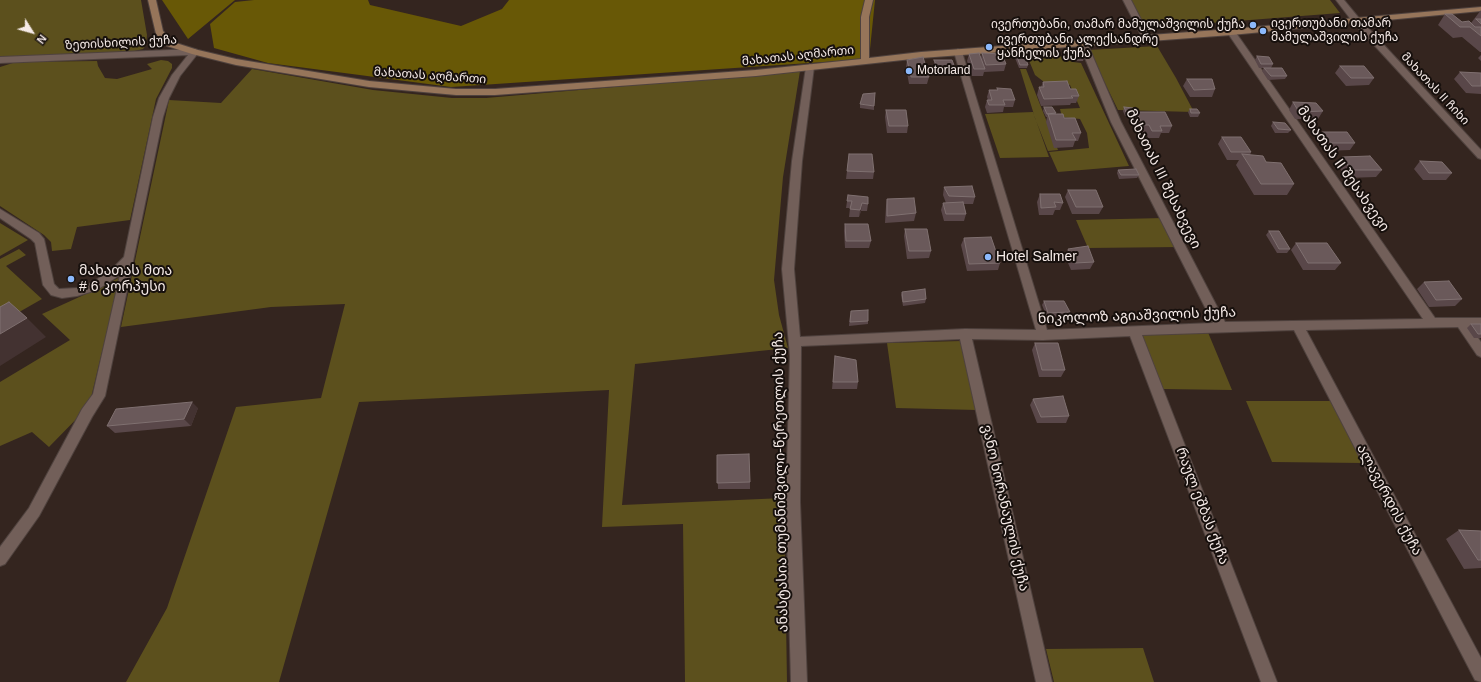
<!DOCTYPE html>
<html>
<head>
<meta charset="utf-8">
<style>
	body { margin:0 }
	#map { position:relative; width:1481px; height:682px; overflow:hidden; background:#34251f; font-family:Arial,sans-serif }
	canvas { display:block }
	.north { position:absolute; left:12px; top:12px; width:40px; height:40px; -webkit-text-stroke:3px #17100d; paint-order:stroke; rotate:127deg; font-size:11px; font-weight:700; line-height:16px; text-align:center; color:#f5eae7 }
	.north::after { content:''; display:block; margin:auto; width:14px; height:18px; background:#f5eae7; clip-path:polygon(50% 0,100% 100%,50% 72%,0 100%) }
</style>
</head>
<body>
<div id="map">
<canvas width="1481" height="682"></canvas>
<div class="north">N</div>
</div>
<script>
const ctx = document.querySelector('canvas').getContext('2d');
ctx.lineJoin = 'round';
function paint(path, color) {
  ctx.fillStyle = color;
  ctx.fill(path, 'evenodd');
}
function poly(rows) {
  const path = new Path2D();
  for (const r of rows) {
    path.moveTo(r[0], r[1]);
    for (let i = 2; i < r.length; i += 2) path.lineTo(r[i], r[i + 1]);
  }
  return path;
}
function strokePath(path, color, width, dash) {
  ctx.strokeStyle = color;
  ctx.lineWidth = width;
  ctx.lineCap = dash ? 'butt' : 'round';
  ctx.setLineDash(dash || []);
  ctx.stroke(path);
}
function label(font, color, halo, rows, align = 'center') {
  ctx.font = font + ' Arial,"Noto Sans Georgian",sans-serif';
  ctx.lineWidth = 4;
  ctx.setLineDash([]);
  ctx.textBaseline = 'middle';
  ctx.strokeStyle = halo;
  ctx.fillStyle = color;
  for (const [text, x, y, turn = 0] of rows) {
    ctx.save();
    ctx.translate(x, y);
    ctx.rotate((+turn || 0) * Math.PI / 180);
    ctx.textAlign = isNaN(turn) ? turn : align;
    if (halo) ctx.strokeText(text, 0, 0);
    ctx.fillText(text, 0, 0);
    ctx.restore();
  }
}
paint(poly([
	[0,0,141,0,147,35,146,45,143,49,130,52,0,57],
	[1131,0,1330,0,1340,13,1147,28,1141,22],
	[1157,46,1176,78,1194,112,1118,110,1089,50],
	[1069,56,1073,62,1081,63,1129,166,1058,172,1049,152,1089,148,1087,133,1080,119,1062,117,1060,109,1080,108,1070,85,1064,83,1048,85,1035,75,1028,58],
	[161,60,168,61,172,64,172,68,156,99,130,220,77,227,71,249,52,251,51,242,44,235,0,206,0,67,16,62,97,61,98,66,105,78,117,79,152,69,147,64],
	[252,69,373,90,452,98,486,98,800,71,783,177,774,280,779,315,788,348,635,364,622,505,784,498,787,682,685,682,683,524,602,527,609,390,359,402,279,682,126,682,167,608,236,407,321,398,345,304,271,307,121,327,169,100,221,103],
	[1020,69,1026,69,1058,150,1048,151,1035,118],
	[1033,112,1049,157,1000,158,985,114],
	[1164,218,1180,247,1088,248,1076,220],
	[0,223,28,240,0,256],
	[19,249,26,255,6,266,42,299,0,323,0,259],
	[120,277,89,406,49,447,32,432,0,446,0,382,70,340,42,314,99,288],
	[1207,330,1232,390,1163,389,1140,333],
	[961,341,977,410,896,408,887,343],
	[1246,401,1333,401,1365,463,1272,462],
	[1143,648,1154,682,1054,682,1046,649]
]), '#5c501d');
paint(poly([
	[162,0,235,0,188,39],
	[254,0,368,0,370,5,461,26,502,9,509,0,875,0,869,59,451,87,268,63,214,48,210,24,235,2]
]), '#685806');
const street = poly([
	[1123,0,1131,0,1151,39,1150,41,1147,42,1143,39,1123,0],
	[1336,0,1344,0,1358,17,1481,150,1481,159,1478,158,1352,21,1336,0],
	[1231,29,1234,30,1435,318,1481,318,1481,326,1470,327,1481,342,1481,357,1477,355,1458,327,1306,330,1481,658,1481,682,1475,680,1294,330,1142,335,1277,682,1261,682,1130,336,1043,340,972,339,1052,682,1036,682,960,339,801,346,800,502,807,682,791,682,786,502,790,356,782,269,792,161,806,67,810,64,814,67,802,161,794,269,800,337,965,329,1036,330,954,52,958,49,962,52,1047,330,1213,323,1111,122,1079,43,1083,40,1087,43,1121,122,1225,322,1423,319,1227,32,1231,29],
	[195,49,199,52,180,76,169,98,163,117,105,396,92,417,39,516,5,564,0,566,0,547,29,508,82,409,93,394,120,275,97,290,77,296,62,298,51,295,43,285,35,243,31,239,0,218,0,209,39,233,44,239,54,284,59,289,77,288,89,284,109,272,124,257,153,117,159,98,172,75,188,55,0,63,0,57,195,49]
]);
const secondary = poly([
	[148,0,156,0,163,31,173,42,198,50,236,59,369,81,456,89,495,89,756,70,861,59,861,17,865,0,873,0,869,17,869,58,921,52,1231,29,1481,7,1481,11,1231,35,921,58,756,76,495,95,456,95,369,87,236,65,192,54,167,46,156,34,148,0]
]);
strokePath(street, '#4f423e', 2);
strokePath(secondary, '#4f423e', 2);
paint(street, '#725f59');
paint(secondary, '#96755a');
paint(poly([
	[1481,10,1481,52,1480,52,1462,37,1453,38,1438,25,1445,14,1462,22,1471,23],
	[1074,51,1084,58,1083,61,1076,61,1072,55],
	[982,53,1006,64,1004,71,984,72,983,76,972,76,967,61,969,54,981,58],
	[1016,54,1028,65,1027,68,1019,68,1015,58],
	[1481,55,1481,61,1478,58],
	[1257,56,1273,64,1271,68,1287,76,1285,79,1268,80,1262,71,1264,68,1259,68,1255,60],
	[907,60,929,77,927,84,909,84,906,67],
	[934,60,954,71,938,74,934,64],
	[1340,66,1374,78,1369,85,1346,86,1335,73],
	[1460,72,1481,73,1481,94,1466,93,1454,79],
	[1187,79,1215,89,1212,97,1190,97,1183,86],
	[1043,82,1070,89,1079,96,1076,103,1071,103,1070,105,1041,106,1037,95,1039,87,1041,87],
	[997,88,1015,100,1013,107,1004,107,1003,112,987,113,985,107,987,100,988,100,987,97,989,90,997,90],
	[1293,102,1323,111,1318,119,1295,119,1289,110],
	[860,104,874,106,874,110,860,108],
	[1044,107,1056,113,1056,114,1064,118,1081,133,1078,141,1075,141,1073,147,1054,148,1046,122,1047,117,1046,117,1043,111],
	[1124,107,1134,113,1133,116,1125,116,1123,111],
	[1190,109,1200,113,1198,117,1190,117,1188,112],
	[886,110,908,126,907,133,887,133,885,117],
	[1136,112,1172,126,1169,133,1161,133,1159,138,1148,138,1146,133,1139,133,1133,120],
	[1273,122,1291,130,1288,133,1275,133,1271,126],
	[1323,132,1355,143,1350,150,1326,151,1319,140],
	[1222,137,1251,152,1250,155,1266,162,1294,184,1287,195,1254,195,1236,165,1239,160,1227,160,1218,144],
	[849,154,874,172,873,179,846,179],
	[1342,157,1382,170,1376,177,1346,178,1337,164],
	[1420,161,1452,173,1446,180,1423,180,1414,169],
	[1118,170,1139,175,1137,178,1119,179,1117,173],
	[944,187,975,197,973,204,964,204,966,214,964,221,944,221,941,210,943,203,946,203,943,195],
	[1068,190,1103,207,1099,214,1072,214,1065,197],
	[1040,194,1063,203,1060,210,1055,210,1053,215,1039,215,1037,202],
	[848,195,868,204,867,211,861,211,859,217,849,217,850,208,846,208],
	[887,199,916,213,914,221,885,223,886,206],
	[845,224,871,241,869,248,845,248,844,231],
	[905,229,931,251,929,258,907,259,904,236],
	[1269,231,1290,249,1287,253,1277,253,1266,235],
	[964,238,1000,263,998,270,967,271,961,245],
	[1296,243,1341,263,1335,270,1303,270,1291,250],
	[1068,249,1094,262,1090,269,1071,270,1065,256],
	[1424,282,1462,299,1455,306,1429,307,1417,289],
	[902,292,926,299,925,303,903,306,901,295],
	[1044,301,1070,312,1068,316,1047,317,1042,305],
	[850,315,868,321,868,324,849,326],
	[1471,324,1481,324,1481,338,1474,338,1467,328],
	[1035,343,1065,370,1061,377,1039,377,1032,350],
	[835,356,858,382,857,389,832,389],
	[1033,399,1069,416,1066,423,1037,423,1030,405],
	[198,408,191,426,115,433,107,426],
	[717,455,750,482,750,489,718,489],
	[1459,530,1481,531,1481,568,1464,569,1446,539]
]), '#594749');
paint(poly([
	[955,68,954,71,938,74,939,70],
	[862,203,861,211,859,217,860,210],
	[27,318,46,337,0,366,0,334],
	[192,402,198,408,191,426,184,419]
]), '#433231');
const building = poly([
	[1445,14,1452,14,1462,22,1469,21,1475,27,1481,27,1481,36,1470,27,1460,27,1445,14],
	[1476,19,1481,19,1481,24,1476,19],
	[1074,51,1081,51,1084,58,1077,58,1074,51],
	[979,53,985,69,974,69,969,54,979,53],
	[982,53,1002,54,1006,64,986,65,982,53],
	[1016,54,1024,54,1028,65,1020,65,1016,54],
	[1257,56,1269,57,1273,64,1261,64,1257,56],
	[923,57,929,77,911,77,907,60,923,57],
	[934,60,952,60,955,68,939,70,934,60],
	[1340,66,1364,66,1374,78,1351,78,1340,66],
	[1264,68,1282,68,1287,76,1271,76,1264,68],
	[1460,72,1481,73,1481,86,1472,86,1460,72],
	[1187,79,1212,79,1215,89,1194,90,1187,79],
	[1067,81,1070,89,1076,89,1079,96,1071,96,1073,98,1044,99,1039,87,1044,87,1043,82,1067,81],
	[997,88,1011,89,1015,100,1003,100,1005,105,989,105,987,100,992,100,989,90,998,90,997,88],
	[875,93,874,106,860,104,863,94,875,93],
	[1293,102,1316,103,1323,111,1299,112,1293,102],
	[1044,107,1052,107,1056,113,1047,114,1044,107],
	[1124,107,1133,108,1134,113,1126,112,1124,107],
	[1190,109,1197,109,1200,113,1191,113,1190,109],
	[886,110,906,110,908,126,889,126,886,110],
	[1136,112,1165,112,1172,126,1160,126,1162,131,1152,131,1149,125,1143,125,1136,112],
	[1048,114,1063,114,1064,118,1075,118,1081,133,1072,133,1076,140,1056,140,1048,114],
	[1273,122,1285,123,1291,130,1278,129,1273,122],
	[1323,132,1347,132,1355,143,1331,143,1323,132],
	[1222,137,1241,137,1251,152,1231,152,1222,137],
	[849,154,872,154,874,172,847,171,849,154],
	[1242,154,1263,156,1266,162,1281,163,1294,184,1261,184,1242,154],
	[1370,156,1382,170,1351,170,1342,157,1370,156],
	[1420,161,1442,162,1452,173,1429,173,1420,161],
	[1136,169,1139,175,1121,175,1118,170,1136,169],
	[972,186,975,197,949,196,944,187,972,186],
	[1068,190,1096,190,1103,207,1076,207,1068,190],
	[1040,194,1060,194,1063,203,1054,202,1056,207,1041,208,1040,194],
	[848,195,868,197,868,204,862,203,860,210,850,209,852,201,847,201,848,195],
	[914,198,916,213,887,216,887,199,914,198],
	[963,202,966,214,946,214,943,203,963,202],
	[845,224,868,224,871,241,846,241,845,224],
	[905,229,927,229,931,251,909,251,905,229],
	[1269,231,1279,231,1290,249,1279,249,1269,231],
	[991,237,1000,263,969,264,964,238,991,237],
	[1296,243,1327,243,1341,263,1308,263,1296,243],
	[1088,246,1094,262,1075,263,1068,249,1088,246],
	[1449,281,1462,299,1436,300,1424,282,1449,281],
	[925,289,926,299,903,302,902,292,925,289],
	[1044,301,1064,301,1070,312,1048,313,1044,301],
	[9,302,27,318,0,334,0,307,9,302],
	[868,310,868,321,850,322,851,311,868,310],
	[1471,324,1481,324,1481,334,1478,334,1471,324],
	[1035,343,1058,343,1065,370,1042,370,1035,343],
	[835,356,856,360,858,382,833,382,835,356],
	[1063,396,1069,416,1041,417,1033,399,1063,396],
	[192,402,184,419,107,426,116,409,192,402],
	[749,454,750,482,717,483,717,455,749,454],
	[1459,530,1481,531,1481,560,1478,560,1459,530]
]);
paint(building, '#6a595a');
strokePath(building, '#7f7070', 1);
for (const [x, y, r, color] of [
	[1253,25,4,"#8cb9fc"],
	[1263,31,4,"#8cb9fc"],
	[989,47,4,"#8cb9fc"],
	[909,71,4,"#8cb9fc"],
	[988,257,4,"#8cb9fc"],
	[71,279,4,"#8cb9fc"]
]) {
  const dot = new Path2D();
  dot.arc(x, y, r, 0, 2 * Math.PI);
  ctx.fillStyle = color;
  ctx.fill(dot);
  strokePath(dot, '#17100d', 1.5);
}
label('12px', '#f5eae7', '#17100d', [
	["ივერთუბანი თამარ",1271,24],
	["მამულაშვილის ქუჩა",1271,38],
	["ივერთუბანი, თამარ მამულაშვილის ქუჩა",1245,25,"right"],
	["ივერთუბანი ალექსანდრე",997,40],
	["ყანჩელის ქუჩა",997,54],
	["Motorland",917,71]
], 'left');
label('12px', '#f5eae7', '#17100d', [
	["ზეთისხილის ქუჩა",121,43,-3],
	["მახათას აღმართი",798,56,-6],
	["მახათას აღმართი",430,76,4],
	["მახათას II ჩიხი",1435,89,47]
]);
label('14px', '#f5eae7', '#17100d', [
	["მახათას II შესახვევი",1343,169,55],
	["მახათას III შესახვევი",1163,179,64],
	["ნიკოლოზ აგიაშვილის ქუჩა",1137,316,-2],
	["ანასტასია თუმანიშვილი-წერეთლის ქუჩა",781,482,-91],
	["ალავერდის ქუჩა",1389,500,62],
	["რაულ ეშბას ქუჩა",1202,506,69],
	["ვანო ხორანაულის ქუჩა",1005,508,77]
]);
label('14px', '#f5eae7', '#17100d', [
	["Hotel Salmer",996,257],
	["მახათას მთა",79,271],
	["# 6 კორპუსი",79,287]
], 'left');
</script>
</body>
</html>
